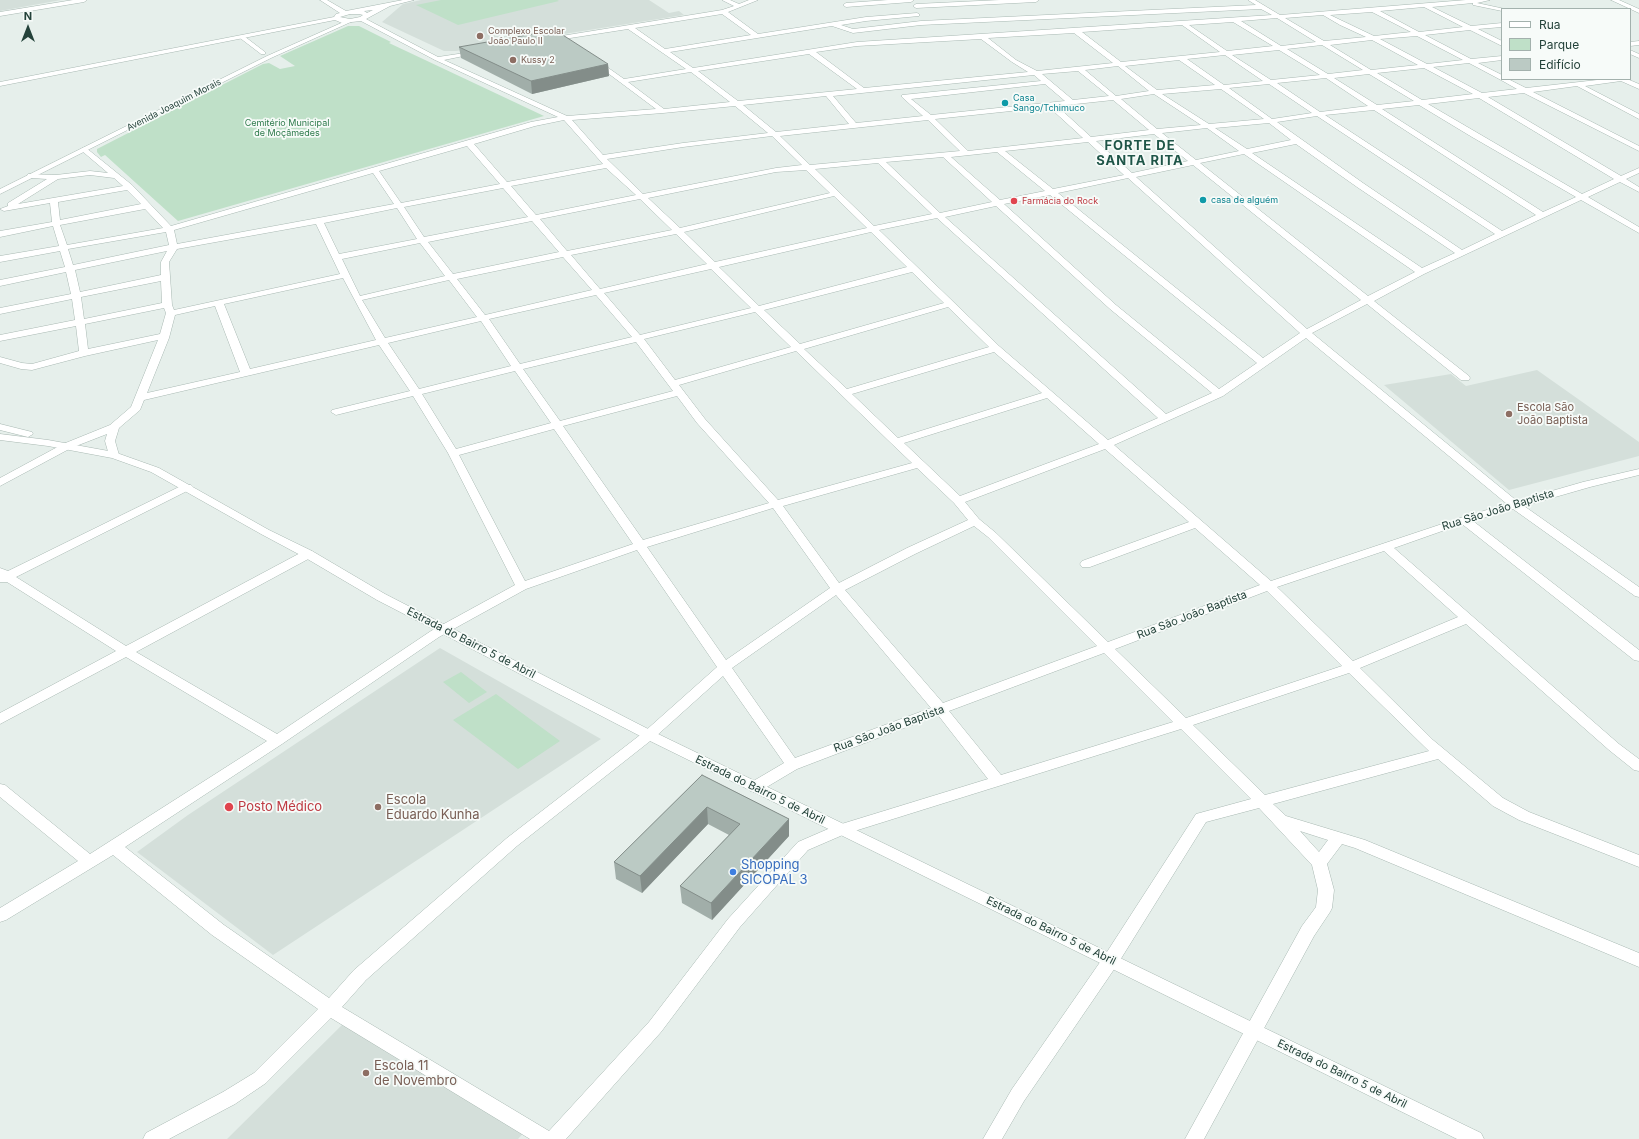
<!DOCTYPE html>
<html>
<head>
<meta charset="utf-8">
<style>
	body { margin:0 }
	#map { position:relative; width:1639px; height:1139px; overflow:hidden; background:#e6efeb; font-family:Inter,sans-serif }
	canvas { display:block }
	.legend { position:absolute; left:1501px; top:8px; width:130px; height:72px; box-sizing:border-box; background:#f7fbf9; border:1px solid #a3b1ad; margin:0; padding:5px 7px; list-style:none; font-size:12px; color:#24423a }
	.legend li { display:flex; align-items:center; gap:8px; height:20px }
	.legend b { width:20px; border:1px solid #a3b1ad }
	.north { position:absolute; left:8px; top:8px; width:40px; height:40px; -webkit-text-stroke:3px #f7fbf9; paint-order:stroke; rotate:0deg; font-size:11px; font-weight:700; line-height:16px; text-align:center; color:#24423a }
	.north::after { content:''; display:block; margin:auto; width:14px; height:18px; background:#24423a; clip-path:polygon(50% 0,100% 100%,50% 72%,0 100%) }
</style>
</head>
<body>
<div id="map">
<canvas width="1639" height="1139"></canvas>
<ul class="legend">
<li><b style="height:5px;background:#fff"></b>Rua</li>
<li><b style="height:11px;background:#bfe0c8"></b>Parque</li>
<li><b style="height:11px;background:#bbcac4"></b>Edifício</li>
</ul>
<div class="north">N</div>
</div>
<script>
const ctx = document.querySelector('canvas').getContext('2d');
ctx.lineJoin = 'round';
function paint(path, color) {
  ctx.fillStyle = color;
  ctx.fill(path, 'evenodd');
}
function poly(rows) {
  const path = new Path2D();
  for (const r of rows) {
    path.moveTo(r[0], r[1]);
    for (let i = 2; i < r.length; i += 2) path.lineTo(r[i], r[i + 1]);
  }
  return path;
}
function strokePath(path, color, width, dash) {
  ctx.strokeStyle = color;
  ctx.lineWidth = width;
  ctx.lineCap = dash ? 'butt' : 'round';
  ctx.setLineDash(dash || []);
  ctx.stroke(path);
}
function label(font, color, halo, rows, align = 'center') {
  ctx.font = font + ' Inter,sans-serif';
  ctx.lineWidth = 3.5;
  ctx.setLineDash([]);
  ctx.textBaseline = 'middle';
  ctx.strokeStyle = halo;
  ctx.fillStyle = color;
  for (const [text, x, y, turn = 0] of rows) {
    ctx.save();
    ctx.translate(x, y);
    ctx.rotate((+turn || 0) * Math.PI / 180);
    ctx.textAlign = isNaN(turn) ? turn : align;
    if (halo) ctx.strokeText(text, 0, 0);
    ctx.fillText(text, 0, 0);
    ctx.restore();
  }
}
paint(poly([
	[0,0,61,0,0,11],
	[421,0,649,0,669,13,679,11,684,15,456,51,444,51,382,22,403,4],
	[1537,370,1639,442,1639,456,1509,490,1384,385,1451,374,1466,386],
	[440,648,601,739,273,955,137,852,188,815],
	[348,1019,528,1128,518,1139,227,1139]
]), '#d4dfda');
paint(poly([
	[441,0,557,0,559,1,458,25,416,5],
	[348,26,359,26,391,42,389,43,544,116,178,221,105,155,101,157,97,152,97,149,263,64,269,63,280,69,295,66,280,56],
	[461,672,487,692,469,703,443,682],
	[496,694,560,741,518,769,453,720]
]), '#bfe0c8');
const minor = poly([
	[73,0,87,0,84,2,0,16,0,12,73,0],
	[320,0,327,0,346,11,403,0,414,0,390,6,366,19,438,57,478,51,478,53,444,60,567,116,656,109,593,62,593,60,597,60,624,79,686,69,628,29,551,41,549,40,549,38,722,10,734,6,722,0,730,0,739,4,749,0,758,0,728,12,758,34,866,17,917,13,919,14,919,16,866,21,841,25,853,29,921,21,1256,5,1248,0,1255,0,1280,15,1466,0,1490,0,1477,3,1505,9,1502,9,1502,11,1473,5,1473,3,1432,7,1471,26,1502,23,1502,27,1478,29,1502,41,1502,46,1470,30,1425,35,1471,59,1502,56,1502,60,1478,63,1502,75,1502,79,1508,79,1526,88,1606,79,1627,79,1639,84,1639,89,1621,81,1585,86,1639,114,1639,119,1577,86,1533,92,1639,146,1639,151,1524,93,1488,97,1621,176,1639,168,1639,173,1626,179,1639,187,1639,192,1620,182,1588,197,1639,227,1639,233,1581,200,1424,274,1374,301,1469,376,1470,378,1469,380,1461,380,1367,304,1312,333,1517,501,1583,482,1639,469,1639,475,1590,487,1524,506,1639,587,1639,597,1635,596,1513,509,1473,521,1639,650,1639,661,1634,660,1462,524,1394,548,1619,744,1639,759,1639,771,1634,770,1609,750,1466,624,1360,668,1433,740,1503,798,1529,812,1639,855,1639,867,1519,820,1493,806,1438,759,1273,804,1286,816,1365,840,1639,953,1639,967,1355,848,1342,844,1327,864,1334,890,1332,908,1330,912,1314,936,1204,1139,1185,1139,1302,926,1316,907,1318,890,1312,865,1259,808,1206,822,1117,965,1024,1101,1002,1139,983,1139,1012,1089,1105,955,1196,814,1251,799,1181,729,845,834,808,850,740,927,661,1032,566,1139,530,1139,331,1018,266,1083,235,1104,169,1139,143,1139,146,1133,223,1092,254,1073,318,1009,212,935,113,855,6,920,0,922,0,908,78,861,0,797,0,784,5,785,90,854,267,741,126,657,0,724,0,713,116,651,7,582,0,582,0,568,8,571,183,485,191,485,193,487,191,489,16,577,126,646,304,551,312,551,314,554,312,557,136,652,277,734,431,631,515,585,448,453,413,396,336,415,331,412,332,410,410,391,379,345,144,400,140,410,119,428,115,441,119,455,118,457,110,457,109,455,105,441,107,434,71,448,0,486,0,478,63,444,110,425,131,407,158,340,85,356,32,370,21,369,0,363,0,357,22,363,32,364,79,351,76,326,0,341,0,335,75,320,72,299,0,314,0,308,71,294,66,272,0,286,0,280,65,267,60,251,0,262,0,256,59,246,53,226,0,237,0,231,52,222,50,203,4,211,0,209,8,206,8,203,47,179,31,178,27,176,28,174,56,175,90,171,108,173,82,151,81,149,85,147,132,185,171,226,531,122,558,117,435,60,361,21,342,23,335,20,0,86,0,82,334,17,336,14,340,13,320,0],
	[1424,7,1463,27,1419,32,1380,11,1424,7],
	[1261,9,1272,15,857,42,693,68,670,52,832,26,853,33,921,25,1261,9],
	[373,10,367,13,364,11,373,10],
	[1372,12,1411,32,1374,36,1330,15,1372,12],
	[350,14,359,14,363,15,360,17,350,19,340,17,350,14],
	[722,14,751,35,665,49,635,28,722,14],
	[1323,15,1340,25,1366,37,1324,41,1285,18,1323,15],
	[1277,18,1316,42,1281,46,1241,21,1277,18],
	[1233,22,1273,46,1227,51,1189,25,1233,22],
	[1182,25,1220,52,1121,62,1082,32,1182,25],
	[1074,33,1113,63,1037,71,1016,60,988,38,1074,33],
	[1417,36,1463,60,1427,64,1380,39,1417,36],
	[981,39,1012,62,1028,72,864,88,816,52,857,46,981,39],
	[1372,40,1418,65,1371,70,1330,45,1372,40],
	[1322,45,1363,70,1328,74,1287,49,1322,45],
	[1279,50,1320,75,1271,80,1232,55,1279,50],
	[809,54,857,89,738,101,698,71,809,54],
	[1225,55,1263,81,1224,85,1187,59,1225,55],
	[1179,60,1215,85,1157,90,1125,66,1179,60],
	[1469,63,1501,80,1517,89,1482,93,1433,67,1469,63],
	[1118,66,1149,91,1116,96,1085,70,1118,66],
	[1424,68,1473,94,1422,100,1377,73,1424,68],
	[1078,71,1109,96,1073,100,1042,74,1078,71],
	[691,72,730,102,664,109,628,82,691,72],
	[1369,74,1414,101,1377,105,1334,78,1369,74],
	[1034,75,1041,81,902,95,902,97,923,116,856,123,833,96,1034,75],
	[1326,78,1368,106,1320,112,1277,83,1326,78],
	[1045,84,1065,101,931,115,911,99,1045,84],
	[1269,84,1312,113,1272,119,1229,88,1269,84],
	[1221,89,1264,119,1209,124,1162,94,1221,89],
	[1154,94,1201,125,1157,129,1121,99,1154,94],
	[826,96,849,124,776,132,743,105,826,96],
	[1479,98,1614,179,1582,194,1428,104,1479,98],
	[1113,100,1149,130,1091,137,1057,106,1113,100],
	[1419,105,1472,137,1576,197,1543,212,1382,109,1419,105],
	[735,106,768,133,683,143,603,155,572,120,663,113,735,106],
	[1049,107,1083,138,968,151,935,119,1049,107],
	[1374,110,1536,215,1502,231,1325,115,1374,110],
	[1317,116,1495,234,1462,250,1363,183,1277,122,1317,116],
	[564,120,603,164,507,182,474,144,535,126,564,120],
	[928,120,960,151,810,165,780,136,928,120],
	[1269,123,1291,140,1247,149,1215,128,1269,123],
	[1207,128,1239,151,1196,160,1162,133,1207,128],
	[1154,134,1188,161,1132,173,1096,141,1154,134],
	[772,136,802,165,776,168,643,194,607,159,683,147,772,136],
	[1088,142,1124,175,1053,189,1005,151,1088,142],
	[1296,144,1357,187,1455,253,1422,268,1252,153,1296,144],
	[467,146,500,184,401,203,379,171,467,146],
	[997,152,1045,191,1000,200,951,157,997,152],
	[1244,154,1415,272,1368,296,1200,163,1244,154],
	[943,157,992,202,940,213,886,162,943,157],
	[878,163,932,214,874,226,815,169,878,163],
	[1193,165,1361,300,1307,329,1136,177,1193,165],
	[606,168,636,195,536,215,511,186,606,168],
	[806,170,830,193,680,228,648,198,776,172,806,170],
	[373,173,394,204,177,244,174,230,373,173],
	[90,175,114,178,123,186,18,204,58,179,90,175],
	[1128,178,1300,333,1263,358,1058,193,1128,178],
	[503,188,528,217,424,237,404,207,503,188],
	[127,190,141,204,60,220,58,202,127,190],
	[1050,195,1257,363,1219,389,1116,305,1004,204,1050,195],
	[834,196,867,228,715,262,684,232,834,196],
	[640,199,672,230,567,251,540,219,640,199],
	[996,206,1110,309,1212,393,1166,414,945,217,996,206],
	[397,208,417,239,339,254,324,223,397,208],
	[145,209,163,228,67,245,60,225,145,209],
	[937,218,1158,418,1108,440,999,346,879,230,937,218],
	[532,221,559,252,453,274,428,242,532,221],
	[316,224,340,274,174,310,172,305,169,262,177,249,316,224],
	[166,232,169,245,73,265,68,249,166,232],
	[871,232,907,267,759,306,719,267,871,232],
	[676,234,707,264,600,289,571,255,676,234],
	[420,243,445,276,360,296,342,259,420,243],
	[167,251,161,262,161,275,80,292,75,270,167,251],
	[563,257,592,290,485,315,457,279,563,257],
	[711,269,751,308,640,335,604,293,711,269],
	[912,272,944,303,800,344,764,310,912,272],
	[343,278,376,340,250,369,224,304,343,278],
	[449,280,477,317,385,338,362,300,449,280],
	[161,281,162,303,84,319,81,297,161,281],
	[596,295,632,337,520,364,489,319,596,295],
	[215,306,240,372,147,393,169,338,175,315,215,306],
	[948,307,989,347,847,389,804,349,948,307],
	[164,308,166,313,160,334,88,349,85,324,164,308],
	[755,312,791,347,675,380,644,339,755,312],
	[481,321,511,366,419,389,388,343,481,321],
	[1306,338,1507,504,1460,518,1271,581,1114,445,1223,396,1306,338],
	[636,342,673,391,560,421,523,369,636,342],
	[796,351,892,444,912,463,778,500,705,419,679,385,796,351],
	[994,352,1042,393,898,438,852,394,994,352],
	[515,371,551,423,456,449,422,394,515,371],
	[677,396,697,423,769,503,643,540,563,426,677,396],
	[1047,398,1099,444,960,496,904,443,1047,398],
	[554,429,633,544,525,581,459,455,554,429],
	[1105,449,1189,522,1082,561,1080,564,1082,567,1090,567,1195,528,1260,585,1108,642,996,533,979,519,965,502,1105,449],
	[917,468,954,503,968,520,907,548,839,583,783,506,917,468],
	[773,508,830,588,726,660,647,547,773,508],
	[974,526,988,537,1097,646,943,703,845,590,915,554,974,526],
	[637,550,717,667,644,732,507,838,354,970,329,998,224,925,125,847,282,744,439,637,526,589,637,550],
	[1384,551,1458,617,1353,661,1277,587,1384,551],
	[1267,591,1342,666,1186,718,1115,649,1267,591],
	[836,595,931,708,795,758,732,668,836,595],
	[1104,653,1173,722,1001,775,949,711,1104,653],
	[1349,673,1429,751,1265,795,1193,725,1349,673],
	[723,676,784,763,750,783,748,787,750,791,755,792,760,791,797,769,938,715,988,779,835,826,798,842,728,919,649,1022,549,1131,342,1007,366,980,517,846,654,738,723,676],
	[1300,831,1328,840,1319,852,1300,831],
	[888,0,914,0,911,2,846,7,843,5,846,3,888,0],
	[1000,0,1039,0,1036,2,916,8,913,6,916,4,1000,0],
	[1611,0,1619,0,1639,9,1639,13,1611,0],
	[1639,41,1639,45,1630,46,1630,42,1639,41],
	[1630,50,1639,54,1639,58,1630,54,1630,50]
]);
const tertiary = poly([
	[348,20,353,21,271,58,0,194,0,189,267,56,348,20],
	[240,36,244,36,265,52,265,54,261,54,240,38,240,36],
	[0,424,32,432,33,434,28,437,0,430,0,424],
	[0,434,48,440,114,452,159,468,269,530,312,551,385,594,654,732,1481,1133,1484,1139,1457,1139,644,738,377,600,304,557,261,534,151,472,112,458,48,446,0,440,0,434]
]);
strokePath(minor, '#a8b8b2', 1);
strokePath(tertiary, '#a8b8b2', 1);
paint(minor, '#fff');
paint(tertiary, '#fff');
paint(poly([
	[459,47,608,64,609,76,532,94,461,58],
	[702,775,789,819,789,836,712,920,682,903,680,886,729,835,708,824,642,893,616,879,614,862]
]), '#a1aea9');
paint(poly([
	[608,64,609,76,532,94,531,81],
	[707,807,708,824,642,893,640,876],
	[789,819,789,836,712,920,711,903]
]), '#838d89');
const building = poly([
	[555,30,608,64,531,81,459,47,555,30],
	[702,775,789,819,711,903,680,886,740,824,707,807,640,876,614,862,702,775]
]);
paint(building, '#bbcac4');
strokePath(building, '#838d89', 1);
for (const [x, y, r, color] of [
	[480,36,4,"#8d6e63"],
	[513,60,4,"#8d6e63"],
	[1005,103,4,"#0f9aa8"],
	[1203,200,4,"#0f9aa8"],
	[1014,201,4,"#e0444e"],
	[1509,414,4,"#8d6e63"],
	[229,807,5,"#e0444e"],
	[378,807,4,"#8d6e63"],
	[733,872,4,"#3f7fe0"],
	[366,1073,4,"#8d6e63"]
]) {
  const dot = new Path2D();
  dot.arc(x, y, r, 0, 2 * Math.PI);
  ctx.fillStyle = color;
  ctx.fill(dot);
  strokePath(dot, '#f7fbf9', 1.5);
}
label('9px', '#785e54', '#f7fbf9', [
	["Complexo Escolar",488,31],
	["João Paulo II",488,41],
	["Kussy 2",521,60]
], 'left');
label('9px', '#0d838f', '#f7fbf9', [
	["Casa",1013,98],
	["Sango/Tchimuco",1013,108],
	["casa de alguém",1211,200]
], 'left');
label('9px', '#24423a', '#f7fbf9', [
	["Avenida Joaquim Morais",174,105,-27]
]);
label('9px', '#2d7a4b', '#f7fbf9', [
	["Cemitério Municipal",287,123],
	["de Moçâmedes",287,133]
]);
label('9px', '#be3a42', '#f7fbf9', [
	["Farmácia do Rock",1022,201]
], 'left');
label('11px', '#785e54', '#f7fbf9', [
	["Escola São",1517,408],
	["João Baptista",1517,421]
], 'left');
label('11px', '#24423a', '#f7fbf9', [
	["Rua São João Baptista",1498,510,-17],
	["Rua São João Baptista",1192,615,-21],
	["Estrada do Bairro 5 de Abril",471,643,27],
	["Rua São João Baptista",889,729,-20],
	["Estrada do Bairro 5 de Abril",760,790,26],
	["Estrada do Bairro 5 de Abril",1051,931,26],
	["Estrada do Bairro 5 de Abril",1342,1074,26]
]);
ctx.letterSpacing = '1px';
label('bold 13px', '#1f5548', '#f7fbf9', [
	["FORTE DE",1140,146],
	["SANTA RITA",1140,161]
]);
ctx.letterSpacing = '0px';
label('13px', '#785e54', '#f7fbf9', [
	["Escola",386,800],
	["Eduardo Kunha",386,815],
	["Escola 11",374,1066],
	["de Novembro",374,1081]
], 'left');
label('13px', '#be3a42', '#f7fbf9', [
	["Posto Médico",238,807]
], 'left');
label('13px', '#366cbe', '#f7fbf9', [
	["Shopping",741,865],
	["SICOPAL 3",741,880]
], 'left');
</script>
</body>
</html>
